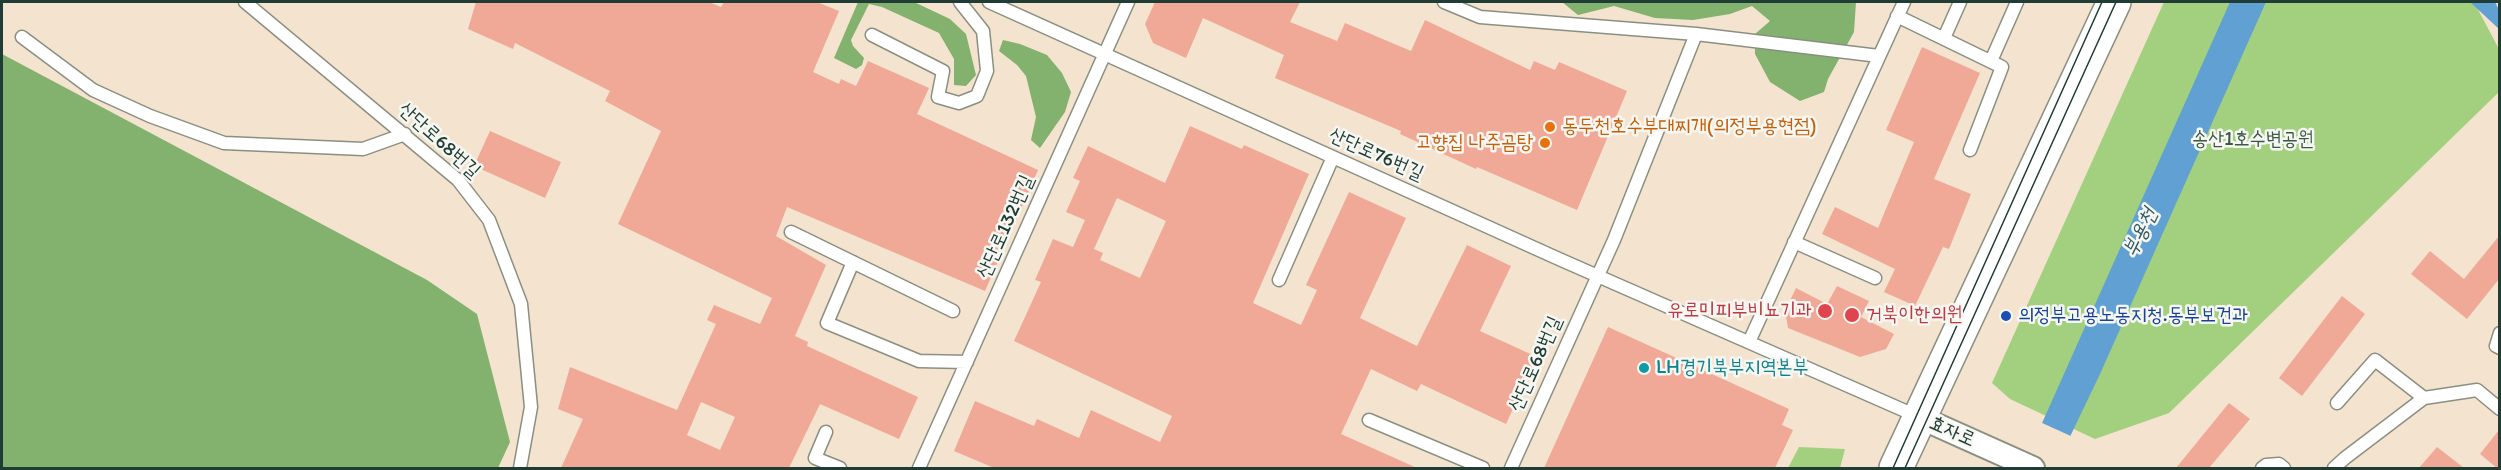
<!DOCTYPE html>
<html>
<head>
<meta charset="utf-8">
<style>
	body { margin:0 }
	#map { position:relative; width:2501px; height:470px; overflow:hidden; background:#f4e3ce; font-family:Itim,sans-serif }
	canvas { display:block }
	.frame { position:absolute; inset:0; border:3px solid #1f3d34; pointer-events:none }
</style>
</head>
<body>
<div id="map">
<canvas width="2501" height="470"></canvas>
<div class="frame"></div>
</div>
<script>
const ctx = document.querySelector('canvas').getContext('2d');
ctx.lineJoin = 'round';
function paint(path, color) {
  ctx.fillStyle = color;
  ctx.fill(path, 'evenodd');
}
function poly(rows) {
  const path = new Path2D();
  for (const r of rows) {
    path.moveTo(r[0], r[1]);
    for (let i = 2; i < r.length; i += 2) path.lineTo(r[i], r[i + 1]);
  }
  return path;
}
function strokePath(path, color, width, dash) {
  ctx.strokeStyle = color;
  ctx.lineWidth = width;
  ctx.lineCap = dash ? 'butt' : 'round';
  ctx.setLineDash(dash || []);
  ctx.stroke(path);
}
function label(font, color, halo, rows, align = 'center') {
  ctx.font = font + ' Itim,"Poor Story",sans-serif';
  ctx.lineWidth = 5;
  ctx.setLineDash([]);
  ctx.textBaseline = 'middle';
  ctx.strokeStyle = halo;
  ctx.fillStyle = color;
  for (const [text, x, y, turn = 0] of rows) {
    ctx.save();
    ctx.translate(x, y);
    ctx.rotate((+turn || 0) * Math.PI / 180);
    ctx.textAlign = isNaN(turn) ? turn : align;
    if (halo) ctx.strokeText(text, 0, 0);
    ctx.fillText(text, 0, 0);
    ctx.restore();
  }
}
paint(poly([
	[2164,2,2474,2,2499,49,2499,92,2169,413,2095,439,2010,399,1992,383],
	[1799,447,1845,449,1840,468,1788,468]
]), '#a3d07e');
paint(poly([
	[858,2,914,2,950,19,966,34,976,75,966,86,954,85,954,59,939,33,882,7,869,4,851,40,853,46,864,58,862,65,856,69,834,58],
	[1557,2,1856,2,1854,32,1828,79,1824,92,1800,101,1770,82,1755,54,1755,34,1770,21,1752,6,1730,14,1693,20,1655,18,1614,6,1578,15,1562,2],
	[1003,40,1020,44,1047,55,1062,73,1071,92,1065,112,1040,148,1031,140,1036,117,1026,76,1017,65,999,51],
	[2,54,427,280,477,314,510,442,498,468,2,468]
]), '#82b26d');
paint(poly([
	[2230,2,2266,2,2100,374,2055,468,2022,468],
	[2470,2,2495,2,2499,10,2499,29]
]), '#60a0d3');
paint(poly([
	[2040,422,2073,437,2058,468,2019,468]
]), '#f4e3ce');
paint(poly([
	[476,2,709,2,721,7,724,2,817,2,839,11,813,72,839,84,841,79,856,86,868,61,929,88,917,114,1038,170,985,291,787,207,776,236,826,265,795,336,808,342,807,346,918,397,899,439,820,404,789,468,561,468,583,419,558,409,570,367,677,410,716,324,707,320,714,305,760,324,772,298,618,224,661,131,605,101,610,91,515,43,513,49,468,29],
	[701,402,735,417,720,450,687,435],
	[1155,2,1300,2,1290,22,1337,41,1345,23,1411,51,1425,20,1530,70,1534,61,1555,70,1559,62,1627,91,1577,210,1477,167,1476,169,1400,134,1401,131,1275,78,1284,55,1203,18,1186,58,1153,43,1145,24],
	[1922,47,1980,73,1934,179,1971,194,1949,249,1943,247,1915,306,1884,292,1895,269,1822,234,1835,207,1878,228,1914,142,1886,130],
	[1190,126,1242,149,1244,145,1309,174,1253,303,1301,325,1317,290,1306,285,1349,192,1406,218,1360,318,1417,346,1467,245,1511,266,1480,331,1537,357,1506,424,1421,384,1417,391,1371,369,1341,434,1417,468,994,468,954,451,975,401,1034,426,1037,419,1079,438,1091,410,1160,442,1172,416,1014,341,1041,282,1035,280,1053,239,1073,247,1085,220,1066,212,1080,181,1073,178,1088,146,1165,183],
	[1117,198,1166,221,1140,278,1100,260,1103,253,1094,249],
	[490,131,561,162,545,198,474,166],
	[2499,236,2499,279,2467,319,2411,274,2430,251,2464,279],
	[1837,286,1869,301,1861,317,1894,334,1886,349,1860,357,1788,328,1785,311,1796,288,1827,304],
	[2342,296,2365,314,2302,396,2279,378],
	[1608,327,1789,409,1782,425,1793,430,1775,468,1544,468],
	[2229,403,2250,419,2209,468,2176,468],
	[2499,430,2499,468,2497,468,2480,454],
	[2437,447,2464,468,2419,468]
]), '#f0a996');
const lane = poly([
	[245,2,458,180,489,220,521,304,531,407,520,468],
	[989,2,1559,259,1919,417],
	[1444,2,1480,17,1696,34,1879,56],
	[1897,16,2002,67,1970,150],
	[872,35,943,71,938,97,959,103,977,96,987,71,983,31,960,2],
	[22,37,93,90,150,116,224,143,363,149,405,134],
	[1944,38,1960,2],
	[1991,61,2017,2],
	[791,232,953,311],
	[1794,242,1875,278],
	[853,262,827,323,919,361,967,362],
	[1279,280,1333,157],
	[2500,333,2496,346,2500,348],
	[1749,342,1904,2],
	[2337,403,2375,360,2424,398],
	[1369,420,1483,468],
	[826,432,815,458,840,468],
	[919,468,1128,2],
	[1511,468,1614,240,1696,34],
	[2262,468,2266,465,2279,464,2284,468],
	[2334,468,2345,458,2424,398,2477,390,2500,409]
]);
const street = poly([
	[1919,417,2033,468]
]);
const secondary = poly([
	[1896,468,2114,2]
]);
strokePath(lane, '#8a9081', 15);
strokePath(street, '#8a9081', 26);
strokePath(secondary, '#8a9081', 36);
strokePath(lane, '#fff', 12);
strokePath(street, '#fff', 22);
strokePath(secondary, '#fff', 33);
strokePath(poly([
	[1893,468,2102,2],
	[1905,468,2116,2]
]), '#1f3d34', 1.5);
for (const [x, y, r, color] of [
	[1550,127,6,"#e8710a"],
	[1545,143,6,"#e8710a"],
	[1825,311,8,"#e0444e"],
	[1852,315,8,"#e0444e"],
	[2006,316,6,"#1a4fb4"],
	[1644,368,6,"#0f9aa8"]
]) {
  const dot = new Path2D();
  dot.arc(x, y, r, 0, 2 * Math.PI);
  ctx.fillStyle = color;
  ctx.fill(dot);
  strokePath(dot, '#f6f6f2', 2);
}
label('20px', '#c56008', '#f6f6f2', [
	["동두천호수부대찌개(의정부용현점)",1562,127],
	["고향집 나주곰탕",1533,143,"right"]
], 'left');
label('20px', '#395a43', '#f6f6f2', [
	["송산1호수변공원",2253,140]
]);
label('20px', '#1f3d34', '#f6f6f2', [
	["산단로68번길",439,141,42],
	["산단로76번길",1376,155,24],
	["산단로132번길",1006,227,-66],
	["산단로68번길",1536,364,-66],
	["효자로",1952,432,24]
]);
label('20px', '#be3a42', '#f6f6f2', [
	["유로미피부비뇨기과",1812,311],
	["거북이한의원",1866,315,"left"]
], 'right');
label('20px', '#164399', '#f6f6f2', [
	["의정부고용노동지청.동부보건과",2018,316]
], 'left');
label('20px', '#0d838f', '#f6f6f2', [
	["LH경기북부지역본부",1656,368]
], 'left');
label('italic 21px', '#325b64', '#f6f6f2', [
	["부용천",2141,233,-64]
]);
</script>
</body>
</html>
